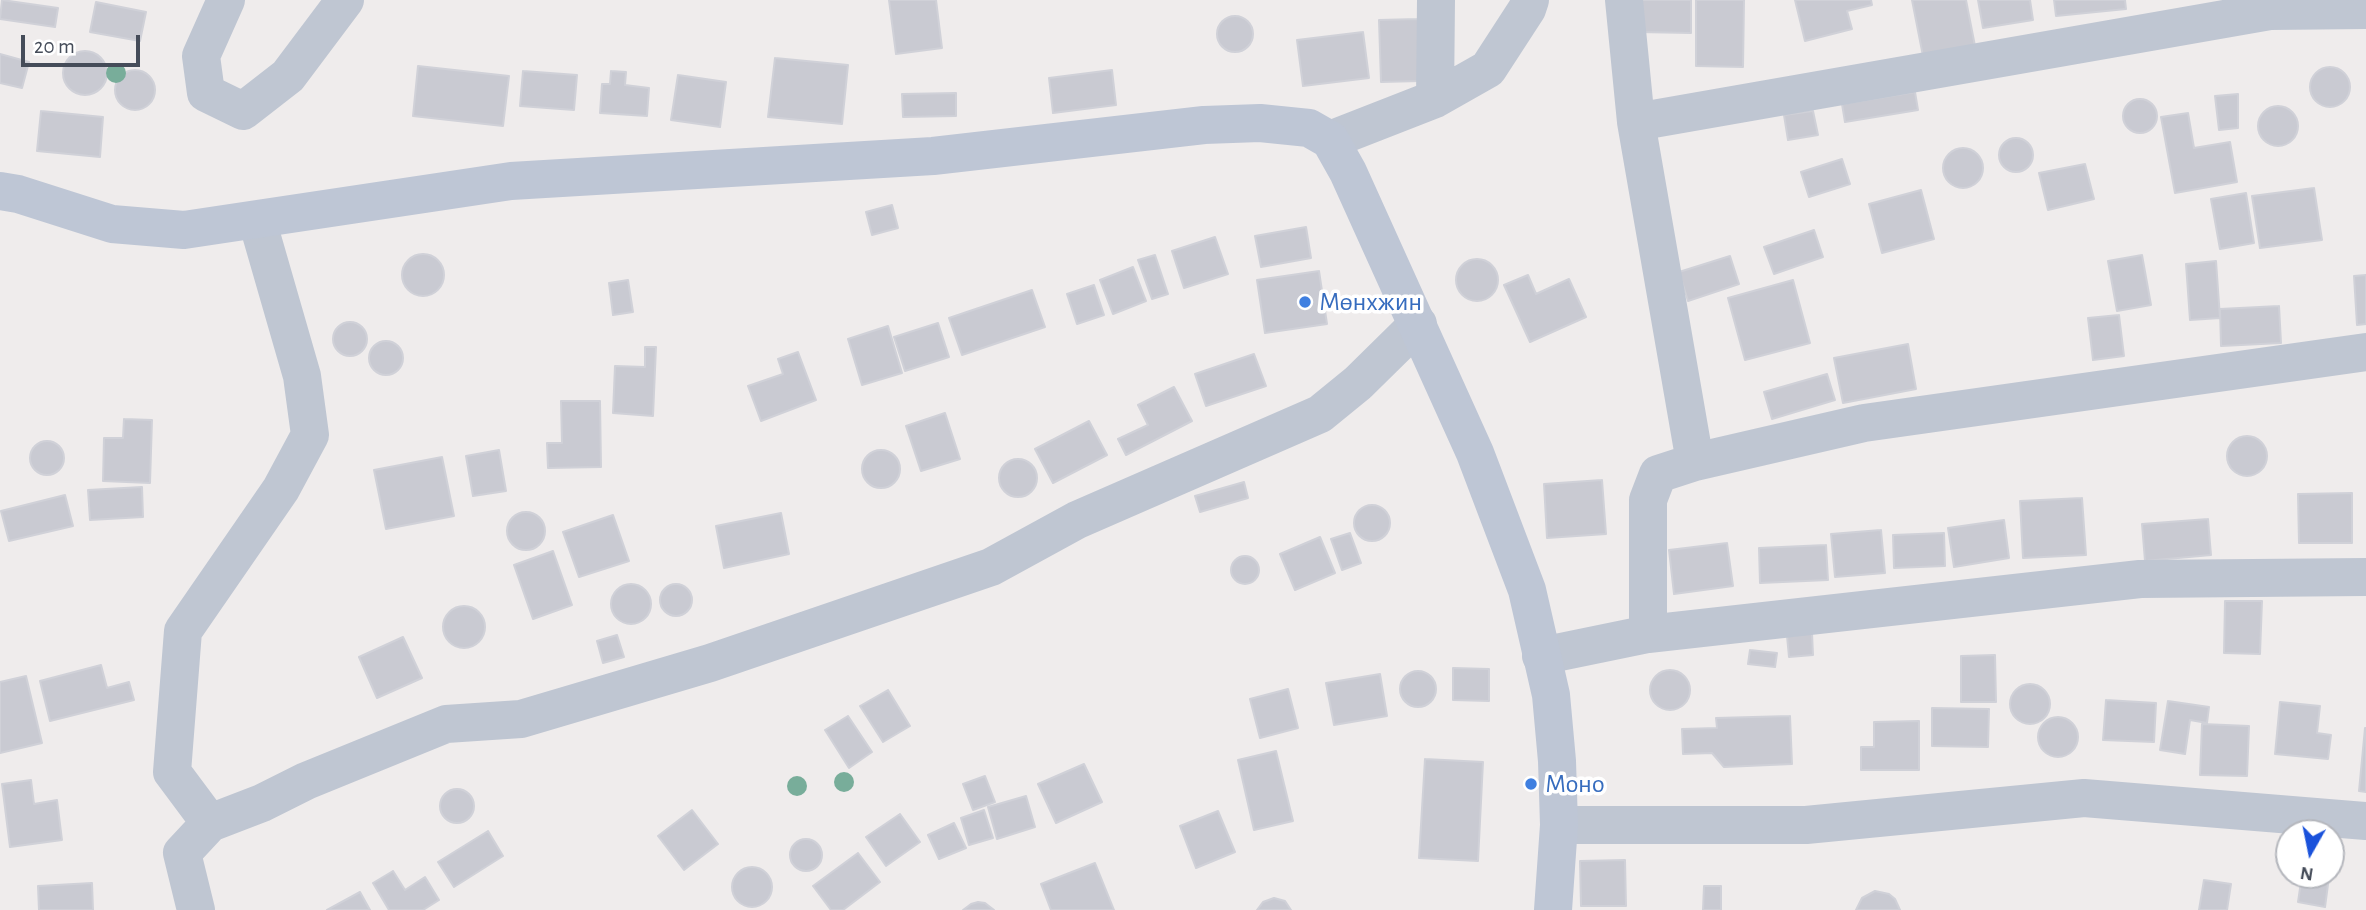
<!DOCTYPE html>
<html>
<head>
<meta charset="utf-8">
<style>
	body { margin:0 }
	#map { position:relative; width:2366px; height:910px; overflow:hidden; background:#efecec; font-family:"Alegreya Sans",sans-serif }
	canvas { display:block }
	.north { position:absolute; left:2275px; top:819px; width:70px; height:70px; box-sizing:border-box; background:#fff; border:2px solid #b5b7bd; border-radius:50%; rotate:189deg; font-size:19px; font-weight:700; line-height:28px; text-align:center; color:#454c59 }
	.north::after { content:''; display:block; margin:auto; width:24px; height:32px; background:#1a52db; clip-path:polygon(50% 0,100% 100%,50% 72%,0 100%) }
	.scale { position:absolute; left:21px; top:35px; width:119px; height:32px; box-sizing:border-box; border:4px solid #454c59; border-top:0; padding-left:9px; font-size:21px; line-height:24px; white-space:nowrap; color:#454c59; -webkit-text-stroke:5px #fff; paint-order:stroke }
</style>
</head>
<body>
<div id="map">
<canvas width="2366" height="910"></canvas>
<div class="north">N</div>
<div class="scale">20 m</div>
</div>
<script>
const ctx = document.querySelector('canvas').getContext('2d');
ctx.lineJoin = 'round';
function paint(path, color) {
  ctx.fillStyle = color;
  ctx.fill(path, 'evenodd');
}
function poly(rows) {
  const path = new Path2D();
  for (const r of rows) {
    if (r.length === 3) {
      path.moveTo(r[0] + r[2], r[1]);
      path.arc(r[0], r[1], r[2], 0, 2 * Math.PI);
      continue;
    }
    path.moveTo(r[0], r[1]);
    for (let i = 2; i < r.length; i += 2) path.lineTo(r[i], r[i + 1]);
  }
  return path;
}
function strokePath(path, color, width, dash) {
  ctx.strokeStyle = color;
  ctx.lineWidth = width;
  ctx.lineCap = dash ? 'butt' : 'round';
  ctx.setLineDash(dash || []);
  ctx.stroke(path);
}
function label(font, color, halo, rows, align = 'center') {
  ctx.font = font + ' "Alegreya Sans",sans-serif';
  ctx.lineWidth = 7;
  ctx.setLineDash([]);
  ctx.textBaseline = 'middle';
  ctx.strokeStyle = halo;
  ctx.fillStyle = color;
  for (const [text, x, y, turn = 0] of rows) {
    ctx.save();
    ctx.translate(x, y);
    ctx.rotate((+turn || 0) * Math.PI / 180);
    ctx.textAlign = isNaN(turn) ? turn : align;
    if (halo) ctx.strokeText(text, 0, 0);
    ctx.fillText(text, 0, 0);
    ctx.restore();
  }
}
const building = poly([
	[2,0,58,8,55,27,0,19,2,0],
	[889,0,936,0,942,48,896,54,889,0],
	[1639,0,1691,0,1691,33,1638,32,1639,0],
	[1696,0,1744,0,1743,67,1696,66,1696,0],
	[1795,0,1871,0,1872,5,1847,11,1852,29,1805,41,1795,0],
	[1912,0,1966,0,1975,46,1923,56,1912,0],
	[1978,0,2030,0,2033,20,1983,28,1978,0],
	[2054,0,2125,0,2126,9,2056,16,2054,0],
	[96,2,146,12,140,41,90,32,96,2],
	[1235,34,18],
	[1418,19,1420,81,1381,82,1379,20,1418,19],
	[1363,32,1369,78,1303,86,1297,40,1363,32],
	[85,73,22],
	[0,54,29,62,22,88,0,83,0,54],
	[775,58,848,65,842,124,768,117,775,58],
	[418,66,509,76,503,126,413,116,418,66],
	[2330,87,20],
	[135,90,20],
	[1112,70,1116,105,1053,113,1049,78,1112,70],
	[523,71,577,75,574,110,520,106,523,71],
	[611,71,626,72,625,85,649,88,647,116,600,113,602,84,610,84,611,71],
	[678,75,726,82,720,127,671,120,678,75],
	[1915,92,1918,110,1845,122,1842,104,1915,92],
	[956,93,956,116,903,117,902,94,956,93],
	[2238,94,2238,128,2219,130,2215,96,2238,94],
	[2140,116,17],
	[2278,126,20],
	[41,111,103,117,100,157,37,151,41,111],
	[1813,111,1818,135,1788,140,1784,115,1813,111],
	[2188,113,2194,148,2230,142,2237,182,2175,193,2161,117,2188,113],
	[2016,155,17],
	[1963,168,20],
	[1842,159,1850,184,1809,197,1801,172,1842,159],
	[2085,164,2094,199,2048,210,2039,173,2085,164],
	[2314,188,2322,240,2260,248,2252,196,2314,188],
	[1921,190,1934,239,1882,253,1869,204,1921,190],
	[2246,193,2254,243,2220,249,2211,199,2246,193],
	[892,205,898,228,872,235,866,212,892,205],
	[1306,227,1311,258,1261,267,1255,236,1306,227],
	[1814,230,1823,257,1774,274,1764,247,1814,230],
	[1215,237,1228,274,1184,288,1172,251,1215,237],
	[423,275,21],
	[1155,255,1168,294,1152,299,1138,260,1155,255],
	[2142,255,2151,305,2117,311,2108,261,2142,255],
	[1730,256,1739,284,1688,301,1679,272,1730,256],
	[1477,280,21],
	[2216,261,2220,318,2190,320,2186,264,2216,261],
	[1133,267,1146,301,1113,314,1100,280,1133,267],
	[1319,271,1327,324,1265,333,1257,280,1319,271],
	[1528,275,1536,294,1569,279,1586,317,1530,342,1504,285,1528,275],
	[2366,275,2366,324,2357,325,2354,276,2366,275],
	[628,280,633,312,613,315,609,283,628,280],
	[1793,280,1810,343,1745,360,1728,298,1793,280],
	[1094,285,1104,315,1077,324,1067,294,1094,285],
	[1032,290,1045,327,962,355,949,318,1032,290],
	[2279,306,2281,343,2221,346,2220,309,2279,306],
	[2119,315,2124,356,2093,360,2088,318,2119,315],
	[350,339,17],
	[938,323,949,357,905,371,894,337,938,323],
	[888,326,902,373,862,385,848,339,888,326],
	[386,358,17],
	[1908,344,1916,389,1843,403,1834,358,1908,344],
	[645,347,656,347,653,416,613,413,615,366,645,367,645,347],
	[798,352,816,400,761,421,748,386,783,374,778,359,798,352],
	[1254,354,1266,386,1206,406,1195,374,1254,354],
	[1827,374,1835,400,1772,419,1764,392,1827,374],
	[1174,387,1192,421,1126,455,1118,439,1148,425,1138,405,1174,387],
	[561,401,600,401,601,467,548,468,547,443,562,443,561,401],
	[945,413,960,459,921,471,906,426,945,413],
	[124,419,152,420,150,483,103,481,104,438,123,438,124,419],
	[1089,421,1107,455,1053,483,1035,449,1089,421],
	[2247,456,20],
	[47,458,17],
	[881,469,19],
	[499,450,506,491,473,496,466,456,499,450],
	[442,457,454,516,386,529,374,470,442,457],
	[1018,478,19],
	[1602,480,1606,534,1547,538,1544,484,1602,480],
	[1244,482,1248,498,1200,512,1195,496,1244,482],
	[142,487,143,517,90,520,88,490,142,487],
	[2352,493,2352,543,2299,543,2298,494,2352,493],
	[65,495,73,526,9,541,1,511,65,495],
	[2082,498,2086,555,2023,558,2020,501,2082,498],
	[1372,523,18],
	[526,531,19],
	[781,513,789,554,724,568,716,526,781,513],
	[613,515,629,561,579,577,563,532,613,515],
	[2208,519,2211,555,2145,561,2142,524,2208,519],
	[2004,520,2009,558,1954,567,1948,528,2004,520],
	[1881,530,1885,573,1835,577,1831,534,1881,530],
	[1350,533,1361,563,1342,570,1331,539,1350,533],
	[1944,533,1945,566,1894,568,1893,535,1944,533],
	[1320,537,1335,573,1295,590,1280,554,1320,537],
	[1727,543,1733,586,1674,594,1669,550,1727,543],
	[1826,545,1828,580,1760,583,1759,548,1826,545],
	[553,551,572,605,533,619,514,565,553,551],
	[1245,570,14],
	[631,604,20],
	[676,600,16],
	[2225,601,2262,601,2260,654,2224,653,2225,601],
	[464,627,21],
	[1812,633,1813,655,1789,657,1787,636,1812,633],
	[617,635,624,657,603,663,597,641,617,635],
	[403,637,422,678,377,698,359,657,403,637],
	[1750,650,1777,653,1775,667,1748,664,1750,650],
	[1995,655,1996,702,1961,702,1961,656,1995,655],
	[101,665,107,688,129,682,134,700,50,721,40,681,101,665],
	[1453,668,1489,669,1489,701,1453,700,1453,668],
	[1670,690,20],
	[1418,689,18],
	[1380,674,1387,716,1334,725,1326,683,1380,674],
	[26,676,42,743,0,753,0,682,26,676],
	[2030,704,20],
	[1288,689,1298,728,1260,738,1250,699,1288,689],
	[888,690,910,726,883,742,860,706,888,690],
	[2106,700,2156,703,2154,742,2103,740,2106,700],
	[2168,701,2209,707,2207,723,2190,720,2185,754,2160,750,2168,701],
	[2280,702,2320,706,2317,733,2331,735,2328,759,2275,754,2280,702],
	[1932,708,1989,709,1988,747,1932,746,1932,708],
	[848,716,872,752,849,768,825,730,848,716],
	[1790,716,1792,764,1724,767,1712,753,1683,754,1682,729,1717,728,1716,718,1790,716],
	[2058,737,20],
	[1919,721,1919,770,1861,770,1861,747,1874,747,1874,722,1919,721],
	[2202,724,2249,726,2247,776,2200,775,2202,724],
	[2365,728,2366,728,2366,792,2359,791,2365,728],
	[1276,751,1293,821,1254,830,1238,760,1276,751],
	[1425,759,1483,762,1478,861,1419,858,1425,759],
	[1084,764,1102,802,1056,823,1038,784,1084,764],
	[985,776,995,802,973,810,963,784,985,776],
	[31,780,34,804,57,800,62,840,10,847,2,784,31,780],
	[457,806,17],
	[1026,796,1035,827,997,839,988,807,1026,796],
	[692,810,718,844,684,870,658,836,692,810],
	[984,810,993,838,969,845,961,818,984,810],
	[1218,811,1235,852,1196,868,1180,826,1218,811],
	[900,814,920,842,886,866,866,837,900,814],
	[954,823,966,848,939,859,928,835,954,823],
	[488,831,503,856,454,887,438,862,488,831],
	[806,855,16],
	[858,853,880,882,843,910,831,910,813,886,858,853],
	[1625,860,1626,906,1581,906,1580,861,1625,860],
	[1095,863,1114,910,1051,910,1041,884,1095,863],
	[752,887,20],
	[393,871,405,890,425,877,439,900,423,910,389,910,373,883,393,871],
	[2302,875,2329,877,2325,907,2298,902,2302,875],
	[2204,880,2231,884,2227,910,2199,910,2204,880],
	[92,883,93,910,39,910,38,886,92,883],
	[1704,886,1721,886,1721,910,1703,910,1704,886],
	[1875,891,1889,894,1895,899,1900,910,1856,910,1862,898,1875,891],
	[360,892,370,910,327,910,360,892],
	[1274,898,1285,901,1291,910,1257,910,1263,902,1274,898],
	[978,902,985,903,994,910,963,910,971,904,978,902]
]);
paint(building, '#c9cad2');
strokePath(building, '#d0d1d8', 2);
strokePath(poly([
	[226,0,201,56,206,93,243,111,288,76,345,0],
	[1624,0,1636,122,1695,462],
	[1435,99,1436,0],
	[1636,122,2270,11,2366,10],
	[1330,140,1435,99,1488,69,1527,9,1530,0],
	[1648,634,1648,500,1658,474,1695,462,1864,423,2366,352],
	[1541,656,1648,634,2140,579,2366,577],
	[210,823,172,772,183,631,281,489,310,435,302,376,257,220],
	[1559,825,1806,825,2084,798,2366,821],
	[196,910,182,853,210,823,262,803,306,781,446,724,521,719,710,663,991,567,1077,520,1320,414,1358,383,1418,324]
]), '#bfc6d2', 38);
strokePath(poly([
	[0,191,18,194,112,224,184,230,511,181,933,156,1204,125,1260,123,1309,128,1330,140,1348,172,1475,453,1527,590,1551,695,1557,761,1559,825,1553,910]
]), '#bec6d5', 38);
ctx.fillStyle = '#78ad9a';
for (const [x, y] of [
	[116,73],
	[844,782],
	[797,786]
]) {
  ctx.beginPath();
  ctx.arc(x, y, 10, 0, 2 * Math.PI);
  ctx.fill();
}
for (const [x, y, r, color] of [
	[1305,302,7,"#3f7fe0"],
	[1531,784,7,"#3f7fe0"]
]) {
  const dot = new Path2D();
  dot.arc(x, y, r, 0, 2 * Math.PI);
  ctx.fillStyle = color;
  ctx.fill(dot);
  strokePath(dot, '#fff', 2.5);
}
label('26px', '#366cbe', '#fff', [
	["Мөнхжин",1319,302],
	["Моно",1545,784]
], 'left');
</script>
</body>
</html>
